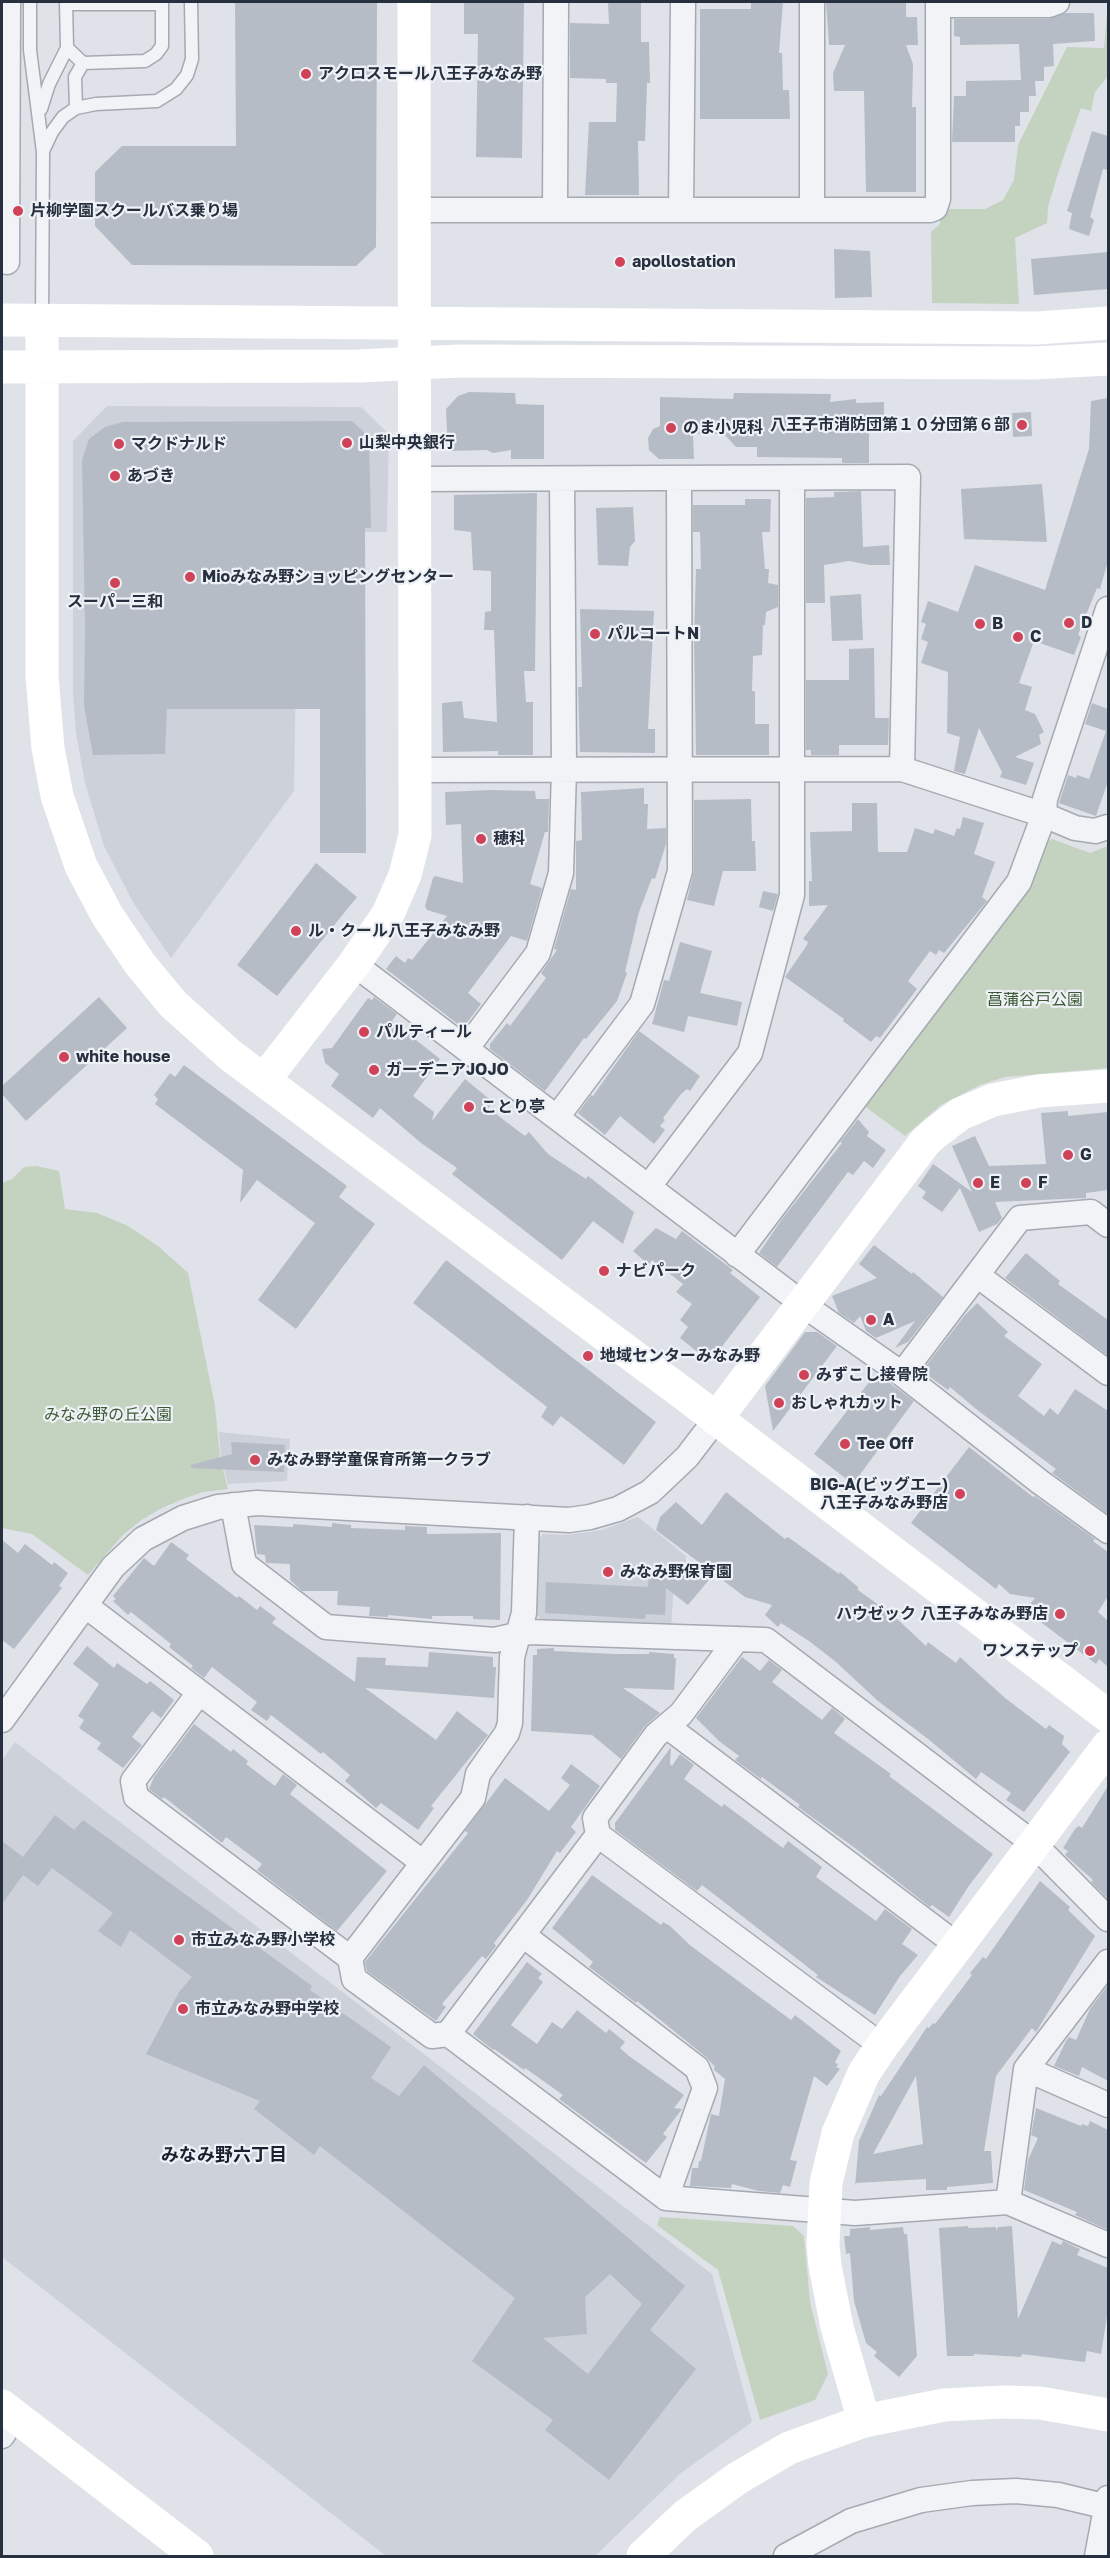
<!DOCTYPE html>
<html>
<head>
<meta charset="utf-8">
<style>
	body { margin:0 }
	#map { position:relative; width:1110px; height:2558px; overflow:hidden; background:#dfe2e8; font-family:"Golos Text",sans-serif }
	canvas { display:block }
	.frame { position:absolute; inset:0; border:3px solid #27303f; pointer-events:none }
</style>
</head>
<body>
<div id="map">
<canvas width="1110" height="2558"></canvas>
<div class="frame"></div>
</div>
<script>
const ctx = document.querySelector('canvas').getContext('2d');
ctx.lineJoin = 'round';
function paint(path, color) {
  ctx.fillStyle = color;
  ctx.fill(path, 'evenodd');
}
function poly(rows) {
  const path = new Path2D();
  for (const r of rows) {
    path.moveTo(r[0], r[1]);
    for (let i = 2; i < r.length; i += 2) path.lineTo(r[i], r[i + 1]);
  }
  return path;
}
function strokePath(path, color, width, dash) {
  ctx.strokeStyle = color;
  ctx.lineWidth = width;
  ctx.lineCap = dash ? 'butt' : 'round';
  ctx.setLineDash(dash || []);
  ctx.stroke(path);
}
function label(font, color, halo, rows, align = 'center') {
  ctx.font = font + ' "Golos Text","Noto Sans JP",sans-serif';
  ctx.lineWidth = 4.5;
  ctx.setLineDash([]);
  ctx.textBaseline = 'middle';
  ctx.strokeStyle = halo;
  ctx.fillStyle = color;
  for (const [text, x, y, turn = 0] of rows) {
    ctx.save();
    ctx.translate(x, y);
    ctx.rotate((+turn || 0) * Math.PI / 180);
    ctx.textAlign = isNaN(turn) ? turn : align;
    if (halo) ctx.strokeText(text, 0, 0);
    ctx.fillText(text, 0, 0);
    ctx.restore();
  }
}
paint(poly([
	[107,406,361,407,389,434,387,532,298,531,294,791,171,958,134,904,104,846,85,783,76,733,73,693,73,441],
	[219,1432,290,1439,287,1481,228,1484,221,1456],
	[638,1517,686,1556,686,1564,674,1581,671,1629,544,1623,535,1613,538,1540,543,1534,567,1535,602,1530],
	[15,1742,712,2274,752,2422,681,2473,595,2556,386,2556,2,2257,2,1760]
]), '#cdd1da');
paint(poly([
	[1108,3,1108,76,1095,92,1091,111,1081,108,1059,170,1048,207,1047,223,1015,238,1019,304,932,303,931,232,940,224,941,209,985,209,1003,200,1014,180,1018,145,1067,47,1104,48],
	[1052,839,1090,853,1108,846,1108,1068,1005,1077,980,1085,941,1105,905,1136,863,1105,1041,845],
	[36,1166,59,1171,65,1209,97,1213,128,1226,158,1246,188,1273,215,1406,220,1457,228,1489,203,1492,183,1499,160,1509,140,1521,123,1535,88,1575,32,1534,2,1528,2,1183,12,1179,24,1167],
	[660,2217,793,2226,804,2236,810,2302,828,2374,815,2400,760,2420,718,2270,657,2225]
]), '#c4d2c0');
paint(poly([
	[235,2,377,2,376,247,356,266,132,265,95,226,95,172,122,146,236,146],
	[464,2,524,2,522,158,476,157,478,34,464,34],
	[608,2,641,2,641,42,649,42,650,83,647,83,645,141,638,141,639,195,585,195,589,122,616,122,617,83,606,83,606,79,570,78,570,23,609,24],
	[751,2,783,2,779,53,782,53,783,90,789,90,790,119,700,119,700,9,751,9],
	[826,2,906,2,906,17,917,17,918,45,906,45,913,64,912,107,916,107,916,192,866,192,864,91,834,91,833,73,845,45,829,45],
	[1065,13,1094,13,1095,41,1053,44,1054,66,1044,67,1044,81,1035,81,1036,96,1029,96,1029,112,1020,112,1020,126,1015,126,1015,142,952,142,954,96,966,96,966,81,1021,80,1019,44,960,45,960,37,954,36,954,19,1049,19],
	[1092,131,1108,136,1108,170,1103,169,1090,217,1094,220,1089,236,1069,229,1072,213,1067,211],
	[834,249,870,251,872,297,835,298],
	[1108,252,1108,289,1034,295,1031,259],
	[469,392,515,393,516,404,544,405,544,459,511,459,511,450,493,453,487,450,448,451,446,409,458,396],
	[734,393,831,394,830,402,856,399,856,403,884,402,884,425,869,425,869,463,842,463,842,458,757,457,757,447,736,447,724,434,693,434,694,459,659,459,649,450,648,438,653,429,660,426,660,397,733,399],
	[1108,398,1108,561,1100,589,1097,588,1078,635,1081,637,1074,655,1034,641,1019,683,1032,687,1025,710,1035,714,1044,732,1039,735,1041,744,1015,757,1034,763,1026,785,1000,777,1002,772,979,728,965,774,954,771,960,737,947,733,948,672,921,663,928,642,921,639,926,624,921,622,928,601,958,612,975,565,1045,590,1089,449,1091,401],
	[1031,412,1032,436,1013,437,1012,413],
	[352,421,369,437,371,528,365,528,366,853,320,853,320,709,167,709,165,754,93,755,84,706,85,626,82,460,89,439,105,427,123,422],
	[1042,484,1047,542,964,539,961,489],
	[861,491,863,547,889,545,890,565,870,565,849,561,824,565,825,603,806,603,806,498,834,497,834,492],
	[537,493,535,671,524,671,526,702,533,702,533,755,498,755,498,751,443,752,442,703,462,701,464,718,497,722,494,630,484,630,485,612,491,611,491,571,473,570,471,532,454,530,454,495],
	[745,499,771,499,770,532,762,532,765,569,769,569,768,583,778,585,778,607,766,612,765,625,763,625,762,655,753,656,752,691,755,691,755,724,769,724,769,755,696,755,694,640,696,569,701,569,700,532,693,532,693,505,745,505],
	[633,507,635,541,630,547,628,566,598,565,596,508],
	[861,594,863,640,832,641,830,596],
	[580,609,654,611,648,729,655,729,655,753,580,752,578,687,582,687],
	[874,648,875,718,889,718,888,745,839,745,839,755,811,755,811,750,806,750,806,680,849,680,849,649],
	[1092,703,1108,709,1108,781,1096,816,1059,803,1068,775,1076,778,1077,775,1089,779,1106,731,1085,724],
	[644,788,644,804,648,804,647,829,666,828,666,844,655,879,652,878,639,912,625,972,627,973,617,1001,586,1039,584,1038,545,1091,490,1049,490,1044,507,1023,510,1026,546,978,541,973,557,950,554,949,571,889,576,890,576,841,582,840,581,792],
	[491,790,535,791,536,799,549,799,548,832,545,832,530,884,542,888,527,941,511,936,468,993,481,1004,463,1028,386,969,396,956,405,963,408,958,412,960,447,916,427,910,425,906,433,878,435,876,463,883,461,824,446,825,445,792],
	[751,799,752,841,755,841,756,871,723,871,714,906,687,900,694,871,694,800],
	[852,803,877,803,878,852,907,852,915,828,933,834,935,829,954,836,957,828,960,829,963,817,984,823,974,854,995,862,982,897,987,901,944,953,939,950,936,955,930,951,908,981,917,989,880,1038,876,1036,871,1042,843,1021,844,1019,785,977,807,945,808,942,803,939,828,905,809,906,809,881,812,881,810,832,852,831],
	[316,863,357,897,277,996,237,965],
	[763,891,778,894,773,911,759,907],
	[680,942,712,951,700,993,742,1002,737,1026,688,1016,684,1032,652,1024,664,980,669,981],
	[99,997,127,1028,26,1121,2,1094,2,1086],
	[374,997,397,1014,392,1021,440,1059,413,1096,434,1112,432,1121,465,1079,493,1102,488,1108,525,1136,529,1132,548,1154,586,1179,588,1176,634,1212,623,1244,593,1221,562,1260,452,1174,457,1168,421,1143,380,1108,373,1118,331,1086,339,1074,325,1063,322,1049,332,1048,368,998,372,1000],
	[639,1031,700,1076,690,1091,687,1089,681,1094,663,1118,665,1120,660,1126,665,1130,654,1144,620,1116,605,1135,578,1113,591,1095,593,1096],
	[184,1065,347,1186,339,1197,375,1224,296,1329,258,1300,315,1223,257,1180,240,1203,243,1170,155,1104,158,1099,154,1095,170,1073,175,1077],
	[1068,1111,1068,1116,1108,1112,1108,1190,1086,1193,1086,1198,995,1202,1002,1218,997,1224,979,1232,960,1188,942,1212,922,1198,926,1192,918,1186,933,1164,972,1192,952,1146,975,1136,989,1166,1046,1164,1041,1113],
	[858,1119,869,1132,867,1136,886,1150,873,1168,864,1161,853,1175,848,1172,777,1267,759,1253,782,1219,842,1143,840,1142],
	[656,1228,676,1239,682,1231,733,1270,730,1273,760,1297,710,1362,680,1338,688,1327,680,1320,692,1304,676,1292,683,1284,652,1260,649,1265,633,1251],
	[874,1245,912,1274,913,1272,943,1297,908,1342,895,1348,915,1321,876,1338,866,1331,860,1316,854,1323,839,1313,832,1296,877,1278,859,1264],
	[1026,1253,1060,1281,1058,1284,1108,1320,1108,1356,1005,1278],
	[446,1260,656,1422,624,1465,561,1416,553,1426,541,1417,547,1407,413,1303],
	[977,1303,1008,1332,1004,1336,1042,1364,1018,1396,1044,1416,1050,1408,1058,1415,1075,1389,1108,1411,1108,1514,1052,1473,1056,1469,976,1409,950,1387,948,1390,922,1371,965,1315],
	[805,1332,817,1332,837,1346,773,1431,765,1386],
	[876,1373,914,1401,853,1484,814,1454],
	[231,1442,285,1445,284,1472,191,1468,191,1465,232,1454],
	[969,1447,1033,1497,1035,1496,1095,1539,1093,1541,1108,1552,1108,1596,1098,1612,1108,1621,1108,1667,1099,1659,1096,1664,1025,1610,1035,1598,1010,1594,999,1584,996,1589,911,1523],
	[726,1492,785,1539,788,1537,839,1574,840,1572,858,1587,858,1590,894,1616,926,1646,928,1642,956,1663,960,1657,1005,1698,1046,1729,1049,1725,1064,1736,1062,1744,1070,1752,1024,1812,1006,1800,1011,1793,981,1772,976,1779,928,1739,878,1701,836,1662,809,1641,781,1623,778,1627,765,1615,772,1605,745,1597,656,1530,660,1517,676,1502,702,1525],
	[332,1523,351,1525,351,1528,405,1530,405,1526,427,1527,427,1534,501,1533,500,1620,473,1619,473,1616,432,1616,432,1619,388,1615,388,1617,369,1616,370,1607,337,1605,338,1591,302,1591,290,1580,290,1564,266,1563,265,1555,257,1554,254,1525,293,1527,293,1524,332,1527],
	[2,1540,18,1553,25,1544,52,1565,54,1562,68,1573,59,1586,62,1588,14,1649,2,1640],
	[171,1542,189,1555,186,1559,237,1598,239,1596,257,1610,260,1606,276,1618,272,1623,286,1633,355,1682,357,1657,386,1658,385,1665,428,1667,429,1652,493,1657,493,1667,496,1667,494,1698,365,1688,436,1740,457,1711,488,1735,431,1806,434,1808,418,1830,381,1803,376,1808,345,1781,350,1775,323,1752,321,1754,271,1715,267,1721,251,1710,257,1702,212,1667,204,1678,191,1668,193,1666,169,1647,171,1644,131,1612,128,1615,113,1601,116,1599,113,1596,144,1558,154,1566],
	[644,1570,713,1575,688,1605,666,1588,665,1615,646,1614,645,1619,545,1613,546,1582,648,1587,649,1574],
	[87,1646,114,1668,117,1663,147,1684,150,1681,174,1700,161,1718,152,1711,132,1737,142,1745,123,1768,97,1749,101,1743,79,1728,84,1720,78,1716,99,1684,73,1664],
	[554,1648,554,1651,614,1654,649,1654,649,1652,674,1654,674,1658,676,1658,674,1690,623,1688,660,1713,645,1726,621,1759,592,1735,531,1731,533,1655,537,1655,537,1649],
	[742,1657,760,1671,769,1660,782,1670,772,1682,822,1720,832,1708,843,1717,845,1719,834,1733,891,1774,889,1776,993,1854,968,1887,949,1917,932,1905,930,1907,855,1848,798,1807,800,1805,762,1777,761,1779,735,1760,739,1756,719,1741,696,1718],
	[194,1724,231,1752,233,1749,248,1761,246,1764,275,1786,283,1774,297,1785,290,1794,387,1871,337,1931,257,1870,262,1864,226,1837,222,1843,164,1797,162,1799,149,1789,154,1777],
	[671,1747,670,1764,672,1766,680,1754,694,1765,684,1779,688,1782,722,1807,724,1804,783,1848,788,1841,822,1867,816,1877,876,1921,885,1909,912,1929,902,1944,918,1955,900,1976,875,2015,816,1977,818,1975,702,1885,697,1891,615,1830,615,1823],
	[571,1764,600,1786,571,1827,576,1832,560,1853,557,1851,527,1900,494,1943,496,1946,486,1959,482,1956,442,2004,446,2007,436,2021,367,1971,365,1962,468,1833,465,1831,505,1778,549,1811,570,1785,561,1778],
	[1108,1786,1108,1899,1091,1882,1093,1880,1065,1855,1068,1851,1063,1848,1075,1829,1079,1826,1082,1828],
	[55,1815,74,1830,83,1820,312,1986,310,1990,391,2047,371,2078,399,2096,424,2065,685,2286,650,2330,696,2369,609,2480,545,2430,553,2420,472,2361,515,2298,320,2146,314,2155,254,2109,260,2101,146,2054,179,1992,192,1977,130,1930,121,1947,98,1931,113,1913,52,1868,38,1886,23,1875,2,1904,2,1841,23,1857],
	[610,2274,642,2304,588,2374,543,2338,587,2334,585,2297],
	[592,1875,661,1925,663,1922,670,1926,691,1946,791,2020,795,2015,841,2051,835,2062,838,2065,836,2067,840,2069,827,2086,814,2076,790,2160,797,2161,790,2187,783,2185,780,2193,759,2191,732,2184,731,2188,690,2186,692,2168,698,2168,699,2161,701,2161,711,2114,719,2116,725,2079,714,2070,715,2064,714,2066,706,2057,637,2001,636,2003,589,1967,593,1962,552,1928],
	[1040,1881,1070,1907,1068,1910,1095,1936,1036,2032,1032,2028,996,2076,984,2151,991,2151,993,2183,947,2187,947,2190,926,2190,926,2179,856,2183,855,2186,859,2141,879,2095,881,2096,927,2027,929,2028,933,2023,935,2024,972,1975,970,1973,983,1957,986,1959],
	[916,2076,923,2144,873,2154],
	[527,1962,542,1974,538,1978,543,1982,511,2025,537,2044,552,2022,562,2029,577,2010,606,2033,609,2029,625,2042,620,2048,629,2056,684,2095,674,2108,682,2109,663,2134,667,2137,646,2163,559,2099,563,2095,525,2068,524,2070,494,2049,493,2050,473,2034],
	[1108,1985,1108,2081,1082,2067,1079,2076,1054,2066,1066,2041,1069,2037,1076,2040,1090,2009],
	[1036,2108,1081,2126,1082,2124,1088,2126,1090,2121,1108,2130,1108,2230,1075,2215,1077,2212,1024,2190,1028,2160,1038,2138,1031,2135],
	[968,2226,968,2228,996,2227,996,2231,998,2227,1012,2226,1018,2319,1052,2241,1061,2245,1063,2241,1080,2249,1077,2255,1108,2268,1108,2310,1101,2354,1087,2351,1085,2362,1022,2354,1021,2357,974,2354,974,2356,947,2356,939,2228],
	[870,2227,870,2230,903,2227,904,2234,907,2234,917,2356,899,2377,874,2356,877,2352,866,2343,854,2301,850,2253,846,2254,844,2236,850,2236,850,2229]
]), '#b6bcc5');
const lane = poly([
	[30,2,30,50,43,152,42,320],
	[66,2,67,48,83,63,145,61,156,54,162,46,162,2],
	[66,4,162,4],
	[76,108,75,77,83,63],
	[41,109,49,84,67,48],
	[43,151,52,132,63,117,76,108,96,104,157,101,176,89,187,75,192,59,191,2]
]);
const street = poly([
	[812,2,812,210],
	[938,5,1049,5,1057,2],
	[415,210,930,210,935,208,938,199,938,2],
	[555,210,556,2],
	[681,210,683,2],
	[7,262,8,2],
	[415,479,908,477,902,769],
	[415,770,902,769,1044,815,1075,828,1095,831,1108,827],
	[354,964,815,1313,902,1374,1040,1482,1108,1531],
	[466,1049,538,953,561,873,564,769,562,479],
	[557,1117,642,1004,680,871,679,478],
	[649,1186,750,1053,792,895,792,478],
	[737,1255,1019,882,1044,815,1045,799,1108,609],
	[977,1275,1108,1373],
	[902,1374,1020,1218,1091,1212,1108,1225],
	[233,1505,244,1564,326,1627,495,1640,529,1632,766,1640,1034,1844,1108,1919],
	[86,1606,422,1862],
	[199,1693,133,1781,136,1797,350,1958,354,1979,432,2036,448,2034,666,2198,855,2213,1008,2202,1108,2245],
	[2,1720,113,1567,143,1539,183,1518,218,1507,257,1503,569,1520,590,1517,618,1509,650,1492,687,1457,716,1419],
	[668,1727,957,1945],
	[598,1835,882,2046],
	[523,1935,697,2068,705,2088,666,2198],
	[350,1958,473,1798,478,1774,507,1733,510,1723,512,1657,524,1613,527,1517],
	[448,2034,598,1835,595,1818,656,1735,681,1714,737,1639],
	[1026,2069,1108,2105],
	[1008,2202,1026,2069,1108,1962],
	[2,2436,15,2416],
	[786,2556,851,2521,921,2500,972,2493,1016,2491,1058,2495,1108,2507],
	[1097,2556,1108,2498]
]);
strokePath(lane, '#a4a9b2', 15);
strokePath(street, '#a4a9b2', 27);
strokePath(lane, '#f1f3f6', 12);
strokePath(street, '#f1f3f6', 24);
strokePath(poly([
	[2,320,1037,328,1108,323],
	[42,321,42,676,48,748,57,796,81,866,107,915,140,964,173,1004,230,1055,684,1394,1108,1716],
	[2,367,359,366,458,361,1034,363,1108,359],
	[264,1080,354,964,388,914,405,875,415,835,414,2],
	[716,1419,925,1142,935,1133,960,1114,993,1100,1039,1091,1108,1086],
	[2,2406,197,2556],
	[864,2421,837,2327,825,2266,823,2244,826,2183,838,2133,864,2073,882,2046,1108,1746],
	[643,2556,685,2516,738,2478,789,2448,864,2421,944,2405,1003,2402,1040,2403,1108,2415]
]), '#fff', 33);
for (const [x, y, r, color] of [
	[306,74,6,"#cf4257"],
	[18,211,6,"#cf4257"],
	[620,262,6,"#cf4257"],
	[1022,425,6,"#cf4257"],
	[671,428,6,"#cf4257"],
	[347,443,6,"#cf4257"],
	[119,444,6,"#cf4257"],
	[115,476,6,"#cf4257"],
	[190,577,6,"#cf4257"],
	[115,583,6,"#cf4257"],
	[1069,623,6,"#cf4257"],
	[980,624,6,"#cf4257"],
	[595,634,6,"#cf4257"],
	[1018,637,6,"#cf4257"],
	[481,839,6,"#cf4257"],
	[296,931,6,"#cf4257"],
	[364,1032,6,"#cf4257"],
	[64,1057,6,"#cf4257"],
	[374,1070,6,"#cf4257"],
	[469,1107,6,"#cf4257"],
	[1068,1155,6,"#cf4257"],
	[978,1183,6,"#cf4257"],
	[1026,1183,6,"#cf4257"],
	[604,1271,6,"#cf4257"],
	[871,1320,6,"#cf4257"],
	[588,1356,6,"#cf4257"],
	[804,1375,6,"#cf4257"],
	[779,1403,6,"#cf4257"],
	[845,1444,6,"#cf4257"],
	[255,1460,6,"#cf4257"],
	[960,1494,6,"#cf4257"],
	[608,1572,6,"#cf4257"],
	[1060,1614,6,"#cf4257"],
	[1090,1651,6,"#cf4257"],
	[179,1940,6,"#cf4257"],
	[183,2009,6,"#cf4257"]
]) {
  const dot = new Path2D();
  dot.arc(x, y, r, 0, 2 * Math.PI);
  ctx.fillStyle = color;
  ctx.fill(dot);
  strokePath(dot, '#eef1f6', 2);
}
label('bold 16px', '#27303f', '#eef1f6', [
	["アクロスモール八王子みなみ野",318,74],
	["片柳学園スクールバス乗り場",30,211],
	["apollostation",632,262],
	["八王子市消防団第１０分団第６部",1010,425,"right"],
	["のま小児科",683,428],
	["山梨中央銀行",359,443],
	["マクドナルド",131,444],
	["あづき",127,476],
	["Mioみなみ野ショッピングセンター",202,577],
	["スーパー三和",115,602,"center"],
	["D",1081,623],
	["B",992,624],
	["パルコートN",607,634],
	["C",1030,637],
	["穂科",493,839],
	["ル・クール八王子みなみ野",308,931],
	["パルティール",376,1032],
	["white house",76,1057],
	["ガーデニアJOJO",386,1070],
	["ことり亭",481,1107],
	["G",1080,1155],
	["E",990,1183],
	["F",1038,1183],
	["ナビパーク",616,1271],
	["A",883,1320],
	["地域センターみなみ野",600,1356],
	["みずこし接骨院",816,1375],
	["おしゃれカット",791,1403],
	["Tee Off",857,1444],
	["みなみ野学童保育所第一クラブ",267,1460],
	["BIG-A(ビッグエー)",948,1485,"right"],
	["八王子みなみ野店",948,1503,"right"],
	["みなみ野保育園",620,1572],
	["ハウゼック 八王子みなみ野店",1048,1614,"right"],
	["ワンステップ",1078,1651,"right"],
	["市立みなみ野小学校",191,1940],
	["市立みなみ野中学校",195,2009]
], 'left');
label('16px', '#3c5b35', '#eef1f6', [
	["菖蒲谷戸公園",1035,1000],
	["みなみ野の丘公園",108,1415]
]);
label('bold 18px', '#1a2130', '#eef1f6', [
	["みなみ野六丁目",224,2155]
]);
</script>
</body>
</html>
